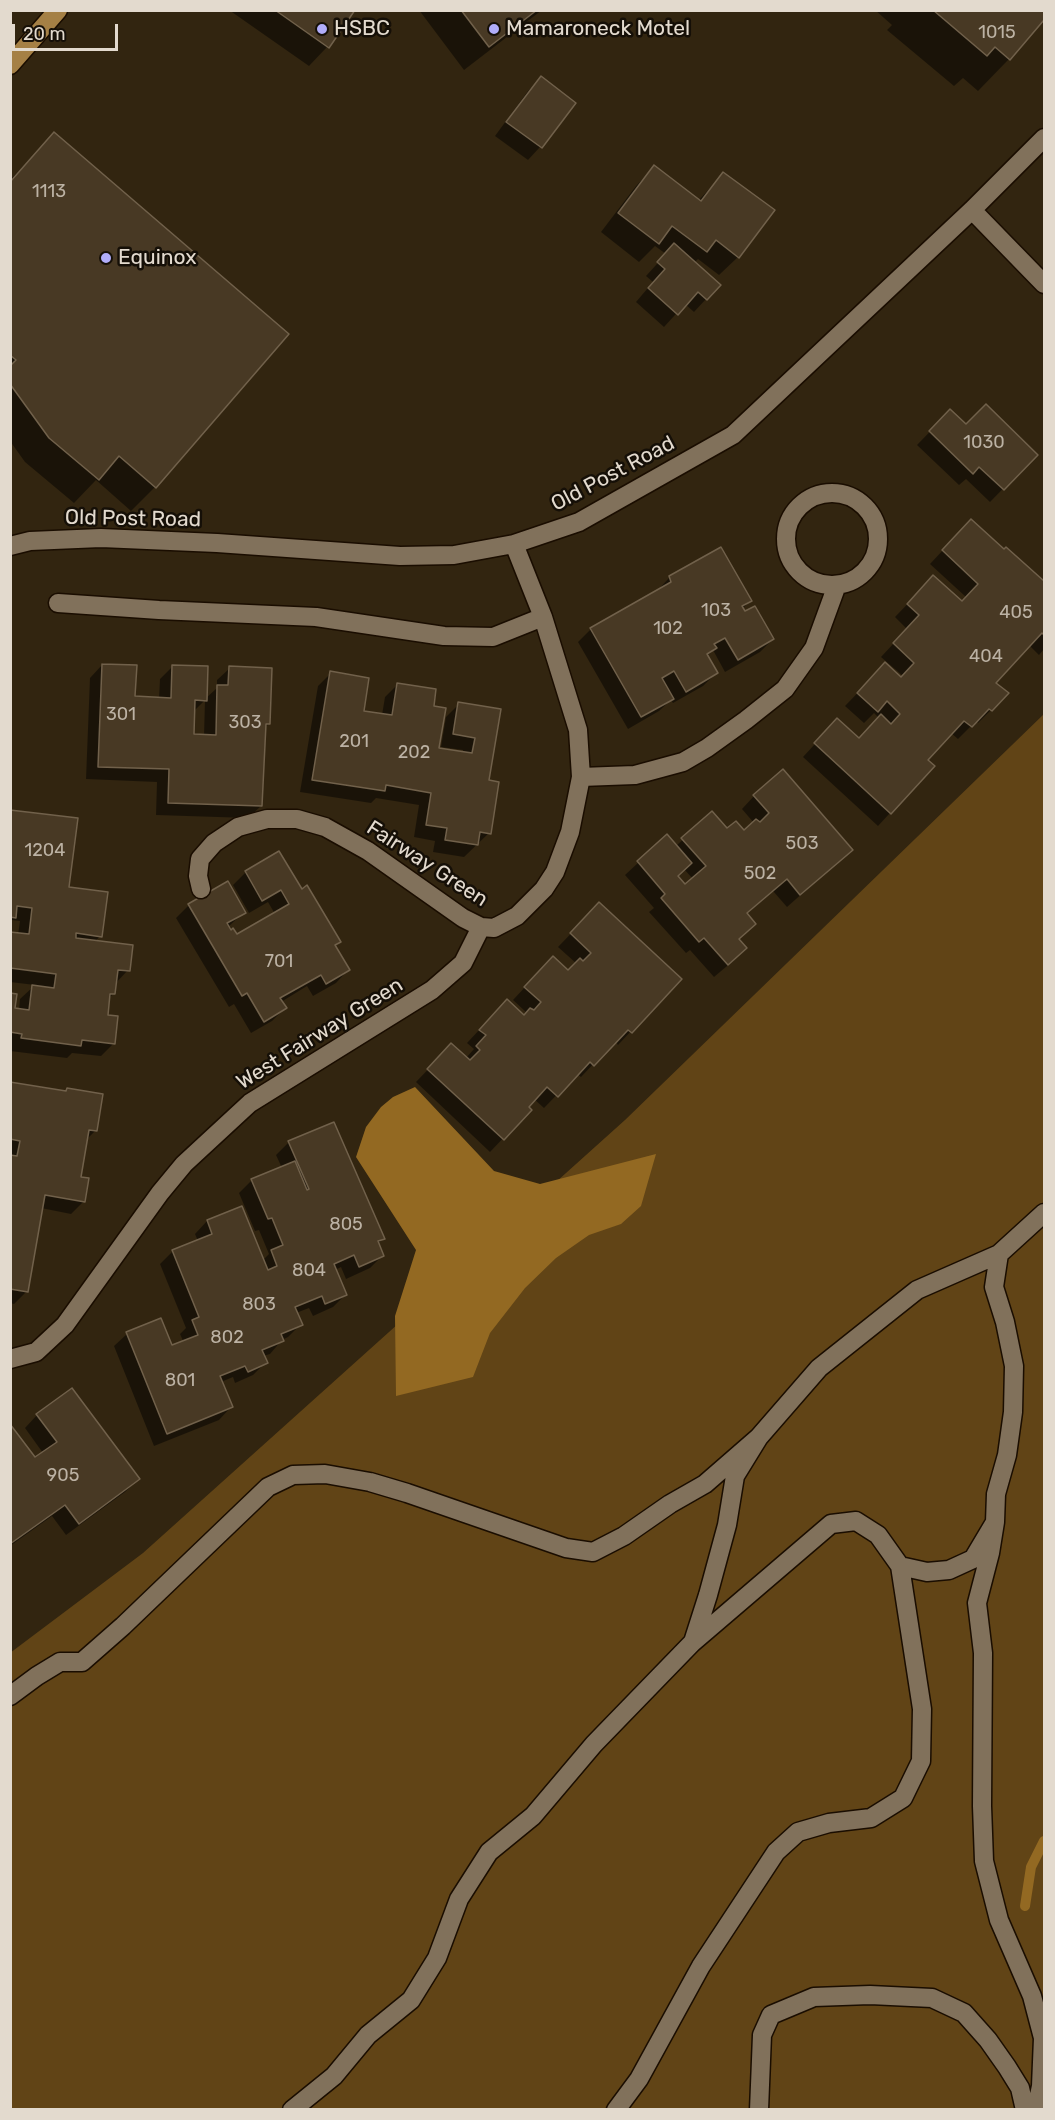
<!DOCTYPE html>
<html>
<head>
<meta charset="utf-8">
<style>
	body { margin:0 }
	#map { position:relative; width:1055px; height:2120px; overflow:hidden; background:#322510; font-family:Rubik,sans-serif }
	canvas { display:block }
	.frame { position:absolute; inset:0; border:12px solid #e3dace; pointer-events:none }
	.scale { position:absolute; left:12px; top:24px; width:106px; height:27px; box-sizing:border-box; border:3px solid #e3dace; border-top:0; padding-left:8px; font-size:18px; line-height:21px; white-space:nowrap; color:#e3dace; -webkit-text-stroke:4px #150f07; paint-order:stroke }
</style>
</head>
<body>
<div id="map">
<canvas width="1055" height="2120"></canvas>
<div class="frame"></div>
<div class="scale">20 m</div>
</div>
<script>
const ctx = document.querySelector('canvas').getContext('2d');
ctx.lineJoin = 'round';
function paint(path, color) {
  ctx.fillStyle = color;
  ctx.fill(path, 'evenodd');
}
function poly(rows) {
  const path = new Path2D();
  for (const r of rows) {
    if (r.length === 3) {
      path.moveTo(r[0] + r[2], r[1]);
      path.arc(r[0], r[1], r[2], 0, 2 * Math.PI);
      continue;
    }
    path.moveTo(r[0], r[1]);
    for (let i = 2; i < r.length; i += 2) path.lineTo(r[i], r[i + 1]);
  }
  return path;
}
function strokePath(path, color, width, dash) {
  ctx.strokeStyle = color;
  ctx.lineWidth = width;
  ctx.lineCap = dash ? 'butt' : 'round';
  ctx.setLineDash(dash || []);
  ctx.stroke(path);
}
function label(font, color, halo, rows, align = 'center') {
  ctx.font = font + ' Rubik,sans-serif';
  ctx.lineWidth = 5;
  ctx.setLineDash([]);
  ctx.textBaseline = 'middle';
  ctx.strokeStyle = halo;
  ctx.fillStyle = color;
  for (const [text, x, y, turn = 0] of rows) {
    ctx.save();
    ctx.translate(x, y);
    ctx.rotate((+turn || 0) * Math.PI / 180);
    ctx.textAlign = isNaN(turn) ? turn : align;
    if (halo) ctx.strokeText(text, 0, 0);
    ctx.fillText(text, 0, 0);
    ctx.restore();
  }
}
paint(poly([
	[1044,714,1044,2109,11,2109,10,1653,143,1553,625,1120]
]), '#614416');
paint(poly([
	[415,1087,494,1171,540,1184,656,1154,641,1206,621,1224,589,1235,556,1258,525,1288,490,1333,473,1377,396,1396,395,1316,416,1250,356,1157,366,1127,381,1107,393,1097]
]), '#936922');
paint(poly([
	[229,10,353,10,327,47,309,66],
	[419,10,542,10,464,70],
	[875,10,1044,10,1044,18,1009,59,978,91,963,78,954,86,887,30,892,25],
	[541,78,574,103,540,147,528,160,495,136,528,91],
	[54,134,155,487,131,511,96,480,74,503,25,462,10,441,10,180],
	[654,167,699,200,723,174,738,257,719,275,698,259,694,263,719,285,694,312,685,304,664,327,636,302,653,282,646,276,666,254,655,246,639,262,601,232,636,186],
	[950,411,966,426,1036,455,990,502,966,479,959,485,917,445],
	[958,534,1004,551,1006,549,1044,583,1044,649,1039,655,1029,645,994,683,991,710,978,723,976,721,958,739,951,733,926,760,890,813,878,826,803,757,825,733,858,740,879,718,874,713,864,723,845,706,873,677,901,679,903,676,881,657,907,629,895,617,921,590,961,603,966,597,930,564],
	[721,549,750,601,742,609,773,639,760,652,725,672,713,650,706,657,716,673,703,686,673,703,671,700,659,711,628,729,578,642,591,629,657,591,669,578],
	[102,665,134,698,159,699,160,679,173,666,205,699,217,688,217,680,230,668,269,724,264,728,261,806,248,818,156,815,157,782,86,779,90,678],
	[205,700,204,736,192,736,193,712],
	[331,673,362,712,382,715,385,697,398,684,432,707,437,749,463,753,463,750,441,747,446,717,459,704,499,711,487,781,489,833,464,857,433,852,435,841,414,837,419,805,376,798,371,803,300,792,318,686],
	[754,796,838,862,787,907,773,891,746,914,733,961,714,977,690,950,686,953,649,912,654,908,625,875,667,836,676,846,712,813,727,830,744,832,754,823,742,809],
	[684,869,693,879,685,886,677,877],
	[10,811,100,936,95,942,128,970,115,984,113,994,108,999,106,1017,113,1044,101,1056,72,1053,67,1058,10,1051,10,995,13,1009,19,1010,20,999,35,985,10,982,10,934,18,935,20,921,12,920,10,921],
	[246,872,301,891,339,941,334,946,348,970,336,983,313,996,307,986,281,1002,285,1008,272,1021,251,1033,234,1004,229,1007,176,918,189,905,244,912,228,927,237,937,275,914,268,902,249,913,233,885],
	[587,917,680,979,618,1045,615,1041,581,1077,577,1074,544,1108,534,1099,527,1107,530,1110,490,1152,416,1082,439,1058,466,1058,474,1049,467,1043,494,1014,523,1017,527,1013,513,1000,540,971,568,972,577,964,558,947],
	[10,1083,64,1092,67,1089,96,1130,85,1141,79,1178,84,1201,71,1214,41,1208,27,1291,14,1304,10,1303],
	[289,1142,383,1238,378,1244,383,1255,370,1268,346,1279,341,1267,335,1270,345,1295,333,1307,313,1316,309,1308,296,1313,301,1324,288,1337,282,1340,270,1354,263,1356,266,1362,253,1375,235,1383,233,1377,221,1382,231,1407,219,1420,154,1446,114,1346,127,1334,172,1347,184,1343,180,1334,186,1328,160,1264,173,1251,198,1241,195,1234,207,1221,241,1208,262,1261,269,1254,259,1230,255,1231,239,1193,252,1180,282,1168,276,1155],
	[37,1415,138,1479,125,1492,66,1535,52,1516,10,1546,10,1426,35,1459,43,1453,25,1428]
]), '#0007');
strokePath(poly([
	[1025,1906,1031,1867,1044,1841]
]), '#936922', 10);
const building = poly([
	[275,10,355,10,329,48,275,10],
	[461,10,537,10,489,47,461,10],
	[933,10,1044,10,1044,20,1010,60,995,47,987,56,933,10],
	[541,76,576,103,542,148,506,122,541,76],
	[54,132,289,334,156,488,119,456,99,480,49,438,10,384,10,366,16,360,10,355,10,182,54,132],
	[654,165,701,201,723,172,775,210,739,258,716,240,707,252,672,226,659,244,618,213,654,165],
	[674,243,721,285,707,300,698,292,678,315,648,288,665,269,657,262,674,243],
	[986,404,1038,455,1004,490,979,467,973,474,929,431,950,409,966,424,986,404],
	[971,519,1004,549,1006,547,1044,581,1044,635,1042,633,996,683,1009,693,992,711,989,709,972,727,964,721,928,760,935,766,891,814,814,743,837,718,859,738,881,714,891,724,900,714,887,701,878,712,857,693,885,662,901,677,914,663,893,643,919,615,907,604,933,575,962,601,978,584,942,550,971,519],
	[721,547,752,601,742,606,745,611,755,606,774,639,738,660,725,638,714,644,717,648,707,654,718,673,686,692,674,671,662,678,674,699,641,717,590,628,671,582,669,576,721,547],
	[102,664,137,665,135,696,171,698,172,665,208,666,207,701,195,700,194,734,216,735,217,685,228,685,229,666,272,668,270,724,266,724,262,806,168,803,169,769,98,767,102,664],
	[330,671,369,678,364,711,392,715,397,683,436,689,434,706,446,708,439,748,472,753,475,738,453,734,458,702,501,709,489,780,499,782,491,834,480,832,478,845,445,840,447,828,426,825,431,793,386,785,385,791,312,780,330,671],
	[783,769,853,850,800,895,787,879,747,913,756,924,739,939,747,948,728,965,704,938,699,942,661,898,665,894,637,861,667,834,692,863,678,876,685,884,706,866,681,838,712,811,727,828,736,821,744,830,756,819,760,822,769,813,753,795,783,769],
	[10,810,78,818,69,887,108,892,102,937,76,933,76,938,133,945,130,971,118,970,115,994,110,994,108,1015,118,1016,115,1044,82,1040,81,1046,21,1038,22,1034,10,1032,10,993,17,994,15,1008,29,1010,32,985,54,988,56,974,10,968,10,932,29,934,32,908,17,906,16,918,10,917,10,810],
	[279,851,302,889,307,885,341,942,335,945,350,970,326,984,321,975,280,998,287,1008,264,1022,247,993,242,996,188,904,228,881,246,913,227,923,231,930,233,928,237,934,289,904,281,890,262,901,245,871,279,851],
	[599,902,682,979,632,1033,628,1030,594,1066,590,1062,558,1097,547,1087,529,1107,532,1110,504,1140,427,1069,451,1043,470,1060,480,1050,476,1046,486,1035,479,1030,507,999,524,1015,530,1008,534,1010,541,1002,524,987,553,956,568,970,580,958,583,961,591,953,570,933,599,902],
	[10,1082,66,1091,67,1088,103,1094,97,1131,89,1130,81,1177,89,1178,85,1202,45,1195,28,1292,10,1289,10,1155,17,1156,20,1141,10,1139,10,1082],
	[334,1122,385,1239,378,1241,384,1256,359,1267,354,1255,334,1264,347,1295,325,1304,322,1296,295,1307,303,1325,281,1334,284,1341,262,1350,268,1363,248,1372,245,1366,220,1376,233,1407,167,1434,126,1332,161,1318,172,1345,198,1335,192,1320,199,1317,172,1250,212,1234,207,1220,242,1206,268,1270,277,1266,271,1250,283,1245,272,1218,268,1219,251,1179,295,1161,307,1190,309,1189,288,1141,334,1122],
	[72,1388,140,1479,79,1524,65,1505,10,1544,10,1424,35,1457,57,1442,36,1414,72,1388]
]);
paint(building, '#483924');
strokePath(building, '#71614b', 1.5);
const minor = poly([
	[972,210,1044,284],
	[832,539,46],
	[10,546,30,541,101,538,217,543,400,556,454,555,514,544,579,522,733,435,972,210,1044,138],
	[58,603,159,610,316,617,444,636,493,637,543,617],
	[581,777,635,775,683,762,707,748,746,720,785,689,814,648,837,585],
	[201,889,198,876,200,859,214,843,238,827,267,819,297,819,325,827,368,851,463,918,481,927,494,928,517,916,544,889,555,872,570,832,581,777,578,730,543,617,514,544],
	[10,1359,36,1352,65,1325,160,1193,184,1164,250,1103,432,990,463,963,481,927],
	[693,1642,708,1595,727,1525,735,1476,759,1437,819,1368,917,1290,999,1254],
	[10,1696,37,1676,60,1662,82,1662,123,1626,268,1487,293,1475,325,1474,370,1482,407,1493,566,1548,593,1552,624,1536,670,1504,705,1484,759,1437],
	[292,2110,334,2076,368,2035,411,2000,437,1958,459,1899,489,1852,533,1816,594,1744,692,1643,831,1524,856,1521,878,1535,900,1566,927,1572,949,1570,973,1559,995,1522],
	[616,2110,639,2079,701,1966,776,1852,798,1832,829,1823,871,1818,903,1798,921,1761,922,1709,900,1566],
	[759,2110,762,2035,771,2015,814,1997,870,1995,932,1998,964,2013,988,2040,1007,2067,1020,2088,1025,2110],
	[1036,2110,1041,2086,1043,2038,1032,1996,999,1920,984,1861,982,1806,983,1653,977,1603,990,1553,995,1522,996,1494,1007,1455,1013,1412,1014,1366,1005,1322,994,1287,999,1254,1044,1213]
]);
const major = poly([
	[10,65,58,10]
]);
strokePath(minor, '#1a0d00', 21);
strokePath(major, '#1a0d00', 21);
strokePath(minor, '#81715b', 18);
strokePath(major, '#a58045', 18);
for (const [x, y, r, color] of [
	[322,29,6,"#b1adfa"],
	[494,29,6,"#b1adfa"],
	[106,258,6,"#b1adfa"]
]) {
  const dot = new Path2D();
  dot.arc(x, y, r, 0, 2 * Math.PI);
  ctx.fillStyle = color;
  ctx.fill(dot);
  strokePath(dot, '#150f07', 2);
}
label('18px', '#bcb2a4', null, [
	["1015",997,33],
	["1113",49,192],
	["1030",984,443],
	["103",716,611],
	["405",1016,613],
	["102",668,629],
	["404",986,657],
	["301",121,715],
	["303",245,723],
	["201",354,742],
	["202",414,753],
	["503",802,844],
	["1204",45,851],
	["502",760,874],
	["701",279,962],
	["805",346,1225],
	["804",309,1271],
	["803",259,1305],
	["802",227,1338],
	["801",180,1381],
	["905",63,1476]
]);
label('21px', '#e3dace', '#150f07', [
	["HSBC",334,29],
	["Mamaroneck Motel",506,29],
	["Equinox",118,258]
], 'left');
label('21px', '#e3dace', '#150f07', [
	["Old Post Road",613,474,-28],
	["Old Post Road",133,519,1],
	["Fairway Green",427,864,33],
	["West Fairway Green",320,1034,-32]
]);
</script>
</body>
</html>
